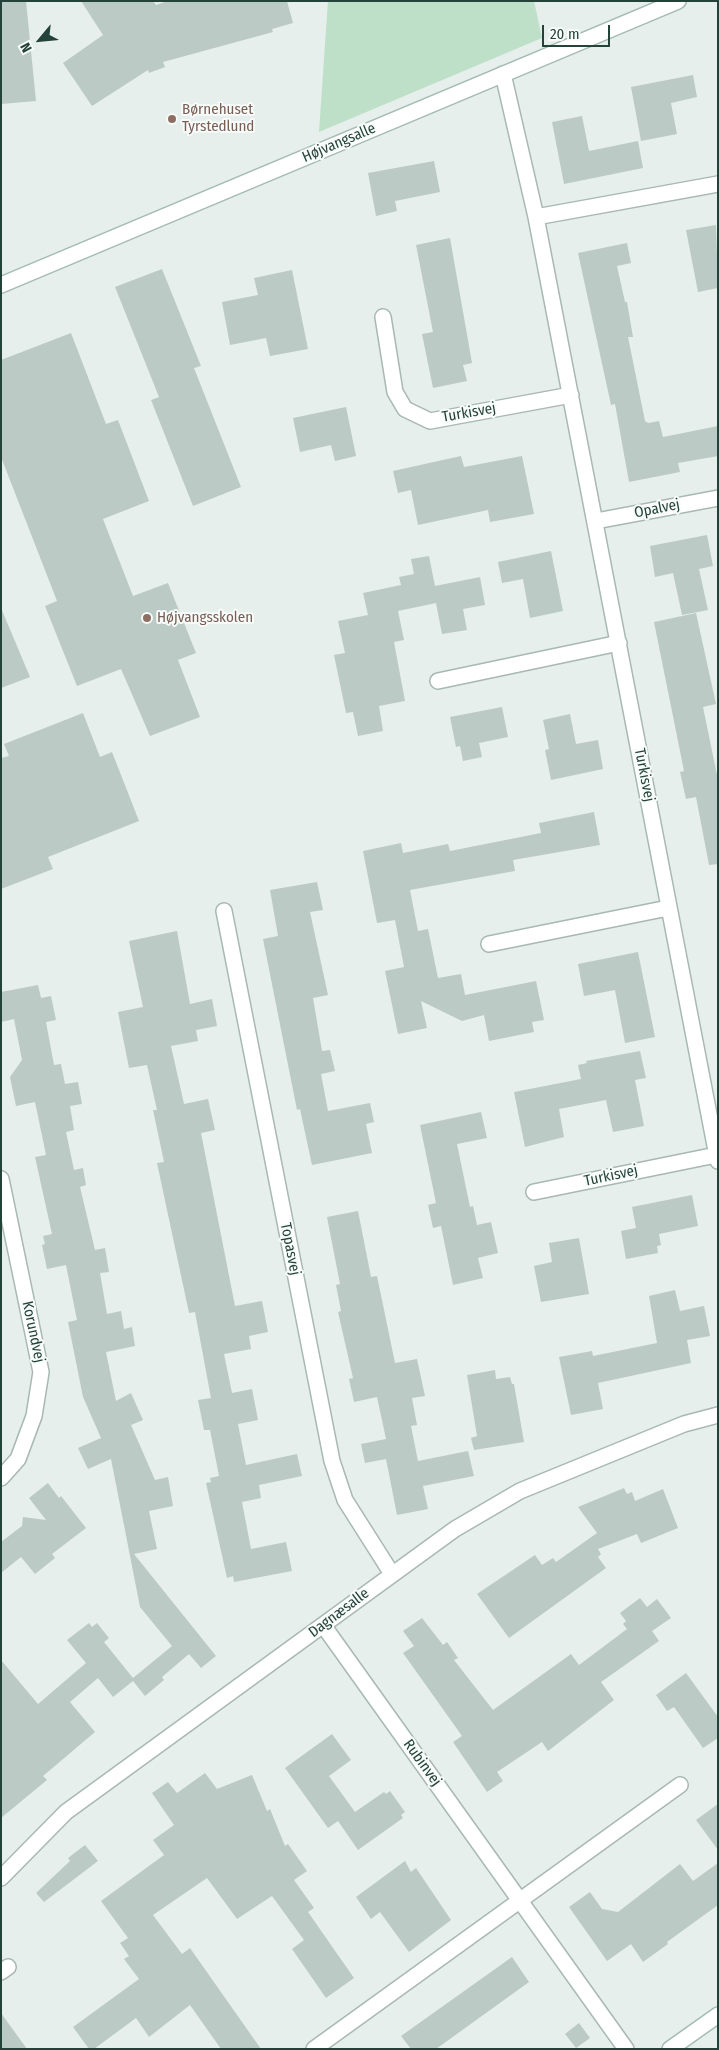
<!DOCTYPE html>
<html>
<head>
<meta charset="utf-8">
<style>
	body { margin:0 }
	#map { position:relative; width:719px; height:2050px; overflow:hidden; background:#e6efeb; font-family:"Fira Sans Condensed",sans-serif }
	canvas { display:block }
	.frame { position:absolute; inset:0; border:2px solid #24423a; pointer-events:none }
	.north { position:absolute; left:15px; top:15px; width:50px; height:50px; -webkit-text-stroke:4px #f7fbf9; paint-order:stroke; rotate:242deg; font-size:14px; font-weight:700; line-height:20px; text-align:center; color:#24423a }
	.north::after { content:''; display:block; margin:auto; width:18px; height:22px; background:#24423a; clip-path:polygon(50% 0,100% 100%,50% 72%,0 100%) }
	.scale { position:absolute; left:542px; top:25px; width:68px; height:22px; box-sizing:border-box; border:2px solid #24423a; border-top:0; padding-left:6px; font-size:15px; line-height:18px; white-space:nowrap; color:#24423a; -webkit-text-stroke:4px #f7fbf9; paint-order:stroke }
</style>
</head>
<body>
<div id="map">
<canvas width="719" height="2050"></canvas>
<div class="frame"></div>
<div class="north">N</div>
<div class="scale">20 m</div>
</div>
<script>
const ctx = document.querySelector('canvas').getContext('2d');
ctx.lineJoin = 'round';
function paint(path, color) {
  ctx.fillStyle = color;
  ctx.fill(path, 'evenodd');
}
function poly(rows) {
  const path = new Path2D();
  for (const r of rows) {
    path.moveTo(r[0], r[1]);
    for (let i = 2; i < r.length; i += 2) path.lineTo(r[i], r[i + 1]);
  }
  return path;
}
function strokePath(path, color, width, dash) {
  ctx.strokeStyle = color;
  ctx.lineWidth = width;
  ctx.lineCap = dash ? 'butt' : 'round';
  ctx.setLineDash(dash || []);
  ctx.stroke(path);
}
function label(font, color, halo, rows, align = 'center') {
  ctx.font = font + ' "Fira Sans Condensed",sans-serif';
  ctx.lineWidth = 4;
  ctx.setLineDash([]);
  ctx.textBaseline = 'middle';
  ctx.strokeStyle = halo;
  ctx.fillStyle = color;
  for (const [text, x, y, turn = 0] of rows) {
    ctx.save();
    ctx.translate(x, y);
    ctx.rotate((+turn || 0) * Math.PI / 180);
    ctx.textAlign = isNaN(turn) ? turn : align;
    if (halo) ctx.strokeText(text, 0, 0);
    ctx.fillText(text, 0, 0);
    ctx.restore();
  }
}
paint(poly([
	[328,1,534,1,542,38,319,132]
]), '#bfe0c8');
paint(poly([
	[1,1,26,1,36,101,1,104],
	[81,1,153,1,156,5,168,1,287,1,293,23,272,29,273,32,163,62,165,67,149,73,148,70,92,106,63,63,103,35],
	[693,75,697,97,671,103,677,134,641,141,631,87],
	[582,116,589,151,638,141,643,168,564,184,552,122],
	[434,161,440,192,395,201,397,211,376,216,368,173],
	[716,225,718,288,698,292,686,230],
	[450,238,472,363,463,365,467,381,433,388,422,334,433,332,416,245],
	[627,243,631,263,617,266,625,302,627,302,633,337,628,337,645,421,648,423,659,421,663,437,718,426,718,456,678,463,680,472,629,482,615,404,611,405,578,253],
	[162,269,201,366,194,368,241,487,193,506,151,400,159,397,115,287],
	[292,270,308,349,270,356,266,338,230,345,222,302,258,295,254,278],
	[71,333,106,424,118,420,149,501,103,519,133,596,168,583,196,653,178,660,200,717,150,736,121,669,77,686,45,606,57,601,1,457,1,360],
	[346,407,356,456,335,461,331,445,300,452,293,418],
	[461,456,464,467,522,456,534,514,490,522,488,510,418,525,411,490,398,493,393,471],
	[707,535,713,566,699,569,708,610,682,615,673,573,655,577,650,546],
	[551,551,563,611,530,618,523,579,502,583,498,562],
	[429,556,435,586,480,577,485,605,463,609,467,630,442,634,436,603,398,611,404,640,394,642,405,701,379,706,383,731,358,736,353,712,346,713,334,655,345,653,338,621,368,615,363,593,401,585,399,577,414,574,411,559],
	[1,608,30,677,1,688],
	[696,613,716,704,703,707,718,780,718,864,709,865,696,797,686,799,680,772,684,771,654,622],
	[502,707,508,737,479,743,482,757,463,761,460,746,456,747,450,717],
	[83,713,100,757,112,752,139,821,48,857,53,869,1,889,1,758,9,756,4,744],
	[570,714,576,744,598,740,603,769,551,780,545,750,549,749,543,720],
	[594,812,600,845,513,860,515,871,410,890,418,931,428,929,438,978,461,974,465,995,536,981,544,1020,532,1022,534,1032,489,1041,484,1015,462,1021,421,1001,427,1028,398,1034,385,971,404,967,395,920,377,923,363,851,401,843,403,853,448,844,450,851,541,833,539,823],
	[317,882,323,910,310,912,328,995,313,998,322,1051,330,1050,335,1071,321,1074,328,1111,370,1103,374,1122,366,1124,372,1153,312,1165,300,1109,297,1110,263,939,278,936,270,890],
	[177,931,190,1004,212,999,217,1026,196,1030,198,1041,171,1046,184,1104,208,1099,215,1130,201,1133,235,1306,262,1301,268,1332,249,1336,251,1349,224,1354,232,1393,252,1389,258,1420,238,1424,246,1465,297,1454,302,1476,259,1485,261,1498,242,1502,251,1549,286,1542,292,1571,234,1582,233,1576,227,1578,206,1483,211,1482,210,1478,219,1476,210,1430,204,1430,198,1400,211,1398,195,1312,189,1313,157,1163,164,1162,153,1110,157,1110,147,1065,129,1068,118,1012,143,1007,129,941],
	[638,952,655,1037,625,1043,615,990,584,996,578,964],
	[38,985,41,998,51,996,56,1020,46,1022,54,1065,61,1064,65,1084,78,1082,82,1104,70,1106,74,1130,66,1132,74,1170,83,1168,86,1185,80,1187,95,1250,105,1248,109,1272,100,1273,107,1314,121,1311,124,1329,132,1327,135,1346,106,1352,116,1401,131,1393,143,1420,131,1425,155,1480,168,1477,173,1506,149,1511,157,1549,134,1554,216,1656,201,1668,189,1654,162,1677,164,1680,145,1696,133,1681,113,1697,98,1678,70,1702,95,1732,43,1776,47,1780,1,1818,1,1660,38,1704,86,1663,67,1640,89,1623,92,1627,97,1623,109,1638,104,1642,133,1678,172,1646,140,1607,111,1459,88,1469,78,1448,101,1438,83,1397,68,1322,77,1320,66,1265,47,1269,42,1245,45,1244,43,1236,52,1234,35,1157,46,1155,35,1102,16,1106,10,1077,22,1060,14,1019,1,1022,1,992],
	[640,1051,646,1078,635,1080,644,1126,613,1132,606,1100,559,1109,564,1137,525,1147,514,1092,581,1079,578,1065,587,1063,586,1061],
	[481,1112,487,1138,457,1144,470,1207,473,1206,477,1225,491,1222,498,1253,478,1258,483,1278,453,1285,441,1226,433,1228,428,1205,436,1203,420,1125],
	[692,1195,698,1226,659,1234,661,1245,657,1246,658,1253,626,1259,621,1231,636,1228,632,1207],
	[358,1211,371,1277,377,1276,395,1363,417,1359,425,1396,412,1398,417,1425,411,1426,418,1461,468,1451,474,1476,423,1486,428,1509,397,1515,386,1459,365,1463,361,1444,386,1439,377,1397,354,1402,349,1379,353,1378,338,1312,341,1311,336,1285,340,1284,327,1217],
	[579,1238,589,1294,541,1302,534,1266,552,1262,549,1243],
	[675,1290,680,1311,704,1306,710,1336,687,1340,691,1363,598,1383,603,1409,571,1415,559,1357,592,1351,593,1356,657,1343,649,1296],
	[495,1370,496,1379,510,1377,512,1384,514,1384,524,1442,474,1450,471,1438,477,1436,467,1375],
	[48,1483,59,1498,61,1496,86,1528,52,1554,55,1558,35,1574,21,1557,1,1573,1,1542,22,1526,23,1517,46,1520,29,1498],
	[624,1488,627,1494,632,1492,635,1501,663,1489,678,1528,641,1543,637,1534,598,1549,601,1554,598,1557,606,1568,509,1638,477,1594,535,1555,542,1565,553,1558,556,1562,597,1533,578,1507],
	[640,1598,647,1607,657,1599,671,1618,652,1631,659,1641,601,1682,614,1700,548,1751,542,1742,497,1772,503,1781,487,1792,453,1742,462,1736,403,1653,414,1646,403,1631,422,1618,443,1645,447,1642,458,1658,454,1660,493,1710,571,1654,579,1665,627,1629,623,1624,626,1621,620,1613],
	[686,1673,718,1717,718,1738,703,1748,674,1707,667,1711,656,1695],
	[332,1734,351,1760,329,1776,355,1812,384,1792,386,1794,390,1791,405,1812,401,1815,403,1818,358,1850,338,1821,328,1828,285,1768],
	[205,1773,217,1789,252,1775,267,1811,270,1809,285,1846,288,1844,307,1871,294,1880,314,1908,308,1912,354,1978,326,1998,292,1949,304,1940,272,1896,237,1919,207,1878,153,1915,182,1954,190,1948,261,2049,221,2049,190,2005,149,2037,136,2018,94,2049,89,2049,73,2027,139,1979,124,1959,129,1956,120,1943,128,1938,101,1901,164,1855,153,1840,174,1825,152,1793,168,1782,177,1793],
	[718,1804,718,1850,696,1820],
	[85,1845,98,1861,44,1902,36,1893,70,1861,68,1858],
	[405,1861,411,1872,416,1868,451,1920,409,1952,380,1912,371,1919,356,1897],
	[718,1863,718,1905,667,1942,668,1944,643,1962,631,1944,607,1961,569,1907,590,1892,602,1909,618,1912,680,1864,693,1881],
	[512,1957,529,1982,436,2049,411,2049,401,2036],
	[1,2013,27,2049,1,2049],
	[579,2023,590,2038,576,2048,565,2034]
]), '#bbcac4');
const street = poly([
	[503,74,536,217,718,1161],
	[536,217,718,184],
	[383,317,395,392,405,409,430,421,571,395],
	[596,521,718,498],
	[438,681,619,643],
	[224,911,332,1461,345,1500,392,1574],
	[489,944,668,908],
	[1,1179,41,1372,34,1416,18,1459,1,1478],
	[534,1192,716,1155],
	[323,1625,626,2049],
	[1,1878,66,1812,455,1529,520,1491,684,1424,718,1415],
	[1,1972,8,1967],
	[314,2049,680,1785]
]);
const secondary = poly([
	[1,285,678,1],
	[670,2049,718,2015]
]);
strokePath(street, '#a8b8b2', 18);
strokePath(secondary, '#a4bbb3', 18);
strokePath(street, '#fff', 15);
strokePath(secondary, '#fff', 15);
for (const [x, y, r, color] of [
	[172,119,5,"#8d6e63"],
	[147,618,5,"#8d6e63"]
]) {
  const dot = new Path2D();
  dot.arc(x, y, r, 0, 2 * Math.PI);
  ctx.fillStyle = color;
  ctx.fill(dot);
  strokePath(dot, '#f7fbf9', 2);
}
label('15px', '#785e54', '#f7fbf9', [
	["Børnehuset",182,110],
	["Tyrstedlund",182,127],
	["Højvangsskolen",157,618]
], 'left');
label('15px', '#24423a', '#f7fbf9', [
	["Højvangsalle",339,143,-23],
	["Turkisvej",469,413,-10],
	["Opalvej",657,509,-11],
	["Turkisvej",644,775,79],
	["Turkisvej",611,1176,-12],
	["Topasvej",290,1249,79],
	["Korundvej",33,1332,78],
	["Dagnæsalle",339,1613,-37],
	["Rubinvej",422,1763,54]
]);
</script>
</body>
</html>
